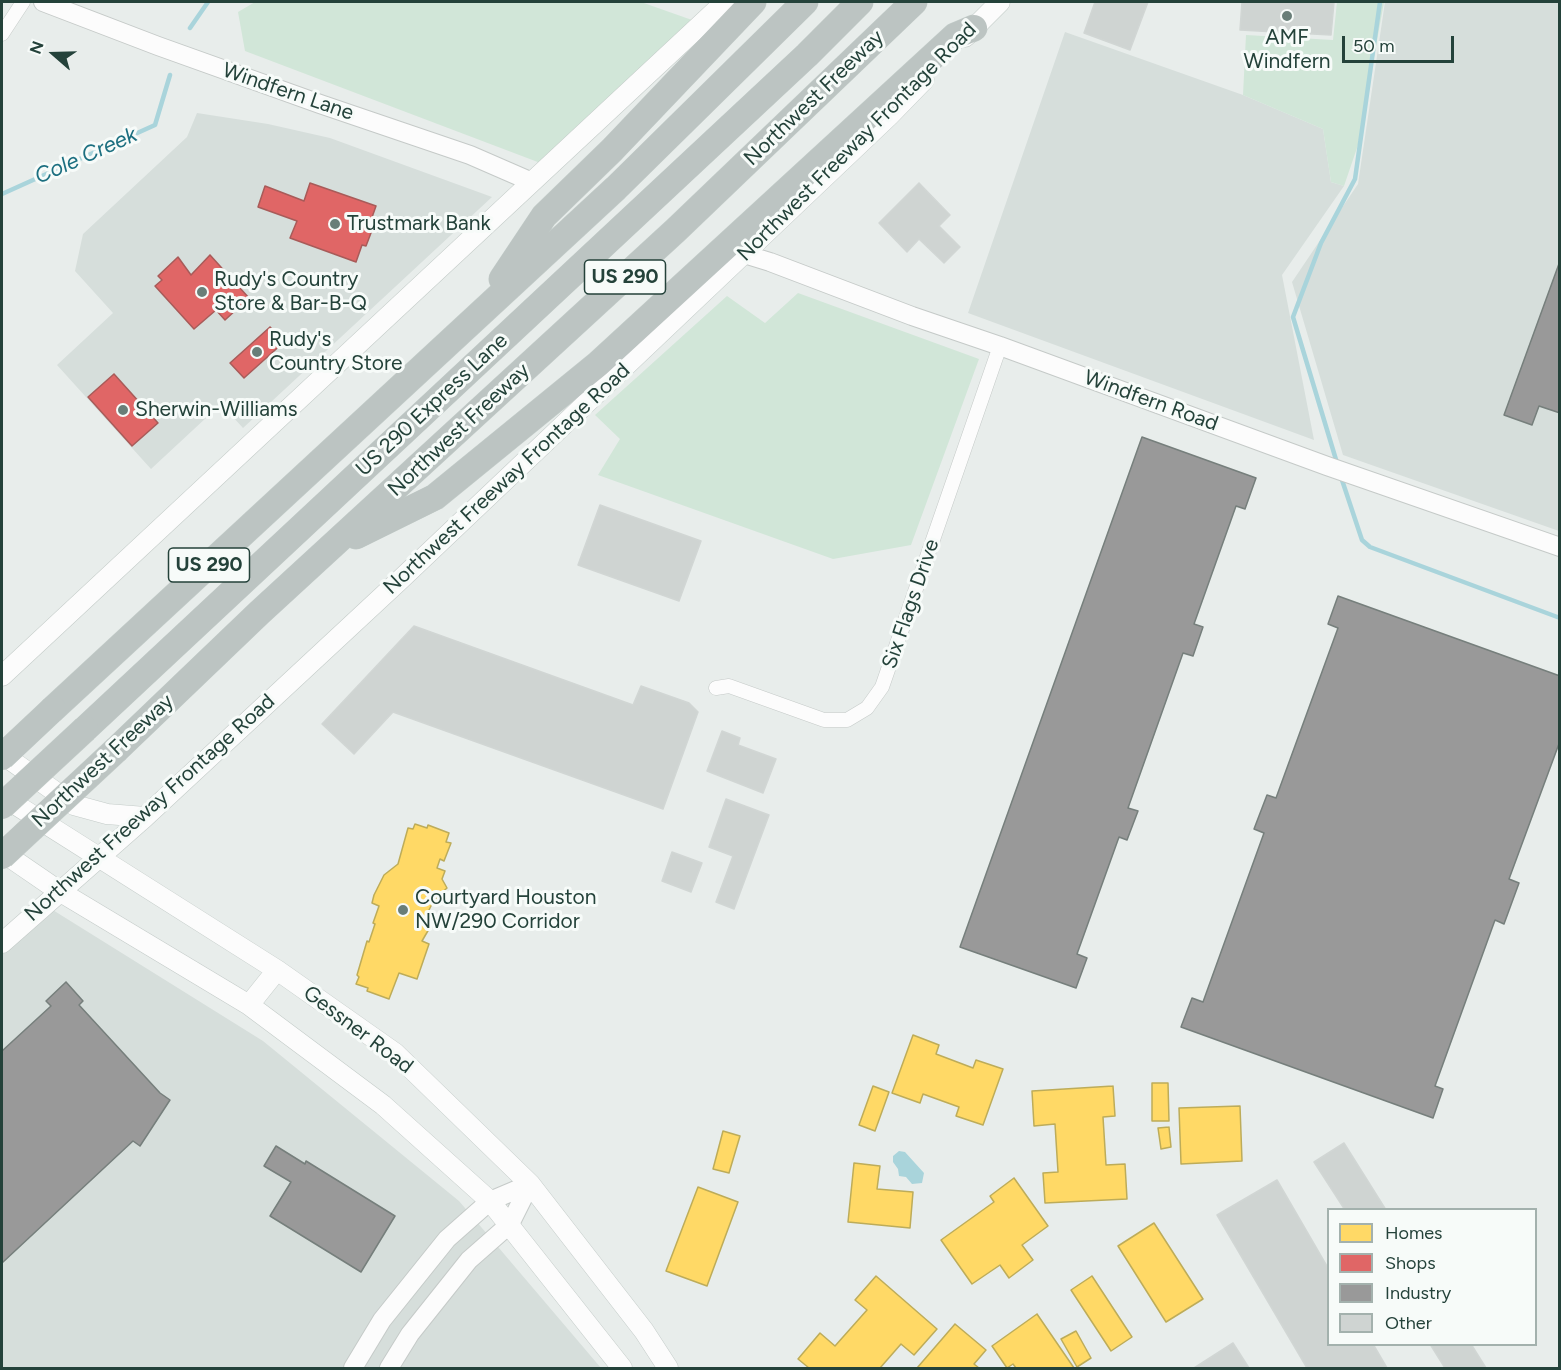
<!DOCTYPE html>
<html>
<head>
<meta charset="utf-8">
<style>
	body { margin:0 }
	#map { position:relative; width:1561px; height:1370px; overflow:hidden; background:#e8edeb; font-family:Figtree,sans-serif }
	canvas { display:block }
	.frame { position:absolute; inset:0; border:3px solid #24423a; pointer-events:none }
	.legend { position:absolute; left:1327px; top:1208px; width:210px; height:138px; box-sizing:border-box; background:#f7fbf9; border:2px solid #a3b1ad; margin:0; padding:8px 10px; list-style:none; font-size:18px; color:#24423a }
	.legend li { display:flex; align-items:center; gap:12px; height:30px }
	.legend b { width:30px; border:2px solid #a3b1ad }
	.north { position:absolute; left:24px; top:24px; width:60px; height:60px; -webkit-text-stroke:4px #f7fbf9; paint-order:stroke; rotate:290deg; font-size:16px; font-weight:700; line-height:24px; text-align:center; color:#24423a }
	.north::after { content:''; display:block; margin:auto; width:21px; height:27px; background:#24423a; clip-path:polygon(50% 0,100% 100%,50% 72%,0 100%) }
	.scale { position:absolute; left:1342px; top:36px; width:112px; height:27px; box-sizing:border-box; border:3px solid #24423a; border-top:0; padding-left:8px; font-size:18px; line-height:21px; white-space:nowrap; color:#24423a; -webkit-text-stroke:4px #f7fbf9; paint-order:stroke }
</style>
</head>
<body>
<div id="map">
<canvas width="1561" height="1370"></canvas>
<div class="frame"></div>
<ul class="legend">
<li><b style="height:16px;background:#ffd966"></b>Homes</li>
<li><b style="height:16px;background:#e06666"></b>Shops</li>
<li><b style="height:16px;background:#999"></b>Industry</li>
<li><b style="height:16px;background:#cfd4d2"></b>Other</li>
</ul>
<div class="north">N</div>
<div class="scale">50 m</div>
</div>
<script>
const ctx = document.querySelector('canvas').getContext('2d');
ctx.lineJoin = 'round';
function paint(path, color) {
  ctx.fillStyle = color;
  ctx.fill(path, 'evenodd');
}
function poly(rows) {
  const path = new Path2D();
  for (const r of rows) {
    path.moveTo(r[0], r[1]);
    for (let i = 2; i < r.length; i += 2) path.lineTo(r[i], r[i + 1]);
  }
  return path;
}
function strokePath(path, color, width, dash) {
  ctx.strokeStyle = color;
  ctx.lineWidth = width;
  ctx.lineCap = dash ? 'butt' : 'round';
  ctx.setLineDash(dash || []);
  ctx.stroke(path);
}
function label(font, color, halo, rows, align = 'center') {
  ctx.font = font + ' Figtree,sans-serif';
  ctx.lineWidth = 6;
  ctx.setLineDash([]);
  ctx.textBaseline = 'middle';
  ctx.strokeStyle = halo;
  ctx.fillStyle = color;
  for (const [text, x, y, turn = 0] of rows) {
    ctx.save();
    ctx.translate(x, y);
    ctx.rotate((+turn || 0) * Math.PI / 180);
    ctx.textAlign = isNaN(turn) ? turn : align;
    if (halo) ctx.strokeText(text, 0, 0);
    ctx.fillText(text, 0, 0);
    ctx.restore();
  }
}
paint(poly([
	[1385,2,1559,2,1559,531,1343,455,1292,282,1358,184],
	[1065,32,1243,95,1323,129,1331,182,1344,186,1282,275,1314,440,968,313],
	[197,113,268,124,330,138,492,197,243,428,221,404,151,469,57,365,113,313,75,271,83,234,187,137],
	[48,907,263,1041,459,1201,601,1368,2,1368,2,947]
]), '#d6dedb');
paint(poly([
	[255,2,641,2,692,20,543,164,245,51,238,12],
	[1337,2,1384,2,1358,145,1344,186,1331,182,1323,129,1243,95,1246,35,1333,40],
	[798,293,979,359,911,545,833,559,598,475,620,439,595,415,727,296,765,323]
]), '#d1e6d8');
paint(poly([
	[899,1151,905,1152,924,1173,922,1183,912,1184,906,1177,899,1176,898,1169,893,1162,893,1156]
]), '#a9d4db');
const homes = poly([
	[415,824,427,828,428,825,449,833,446,842,451,843,444,861,440,859,437,868,445,871,442,879,447,888,434,900,427,914,433,916,429,929,422,941,429,944,417,979,399,973,389,999,367,991,368,988,356,984,359,977,357,975,367,941,369,942,375,924,373,923,379,906,372,903,374,895,384,875,398,864,408,828,413,829,415,824],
	[913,1035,939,1045,936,1054,973,1068,976,1060,1003,1069,983,1125,956,1116,959,1107,923,1094,920,1103,892,1093,913,1035],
	[1152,1083,1168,1083,1169,1121,1152,1121,1152,1083],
	[873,1086,889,1092,875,1131,859,1125,873,1086],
	[1113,1086,1115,1116,1103,1117,1106,1165,1125,1164,1127,1199,1045,1203,1043,1173,1058,1172,1055,1124,1034,1126,1032,1091,1113,1086],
	[1240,1106,1242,1161,1181,1164,1179,1108,1240,1106],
	[1169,1127,1171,1147,1161,1149,1158,1128,1169,1127],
	[723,1131,740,1136,729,1173,713,1169,723,1131],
	[854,1163,880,1166,877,1189,913,1192,910,1228,848,1222,854,1163],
	[1014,1178,1048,1226,1022,1245,1033,1260,1009,1278,1000,1265,972,1284,941,1240,994,1202,990,1196,1014,1178],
	[698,1187,738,1202,707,1286,666,1271,698,1187],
	[1154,1223,1203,1299,1166,1322,1118,1246,1154,1223],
	[876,1276,937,1329,914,1355,901,1344,880,1368,809,1368,798,1359,820,1333,835,1346,867,1310,855,1300,876,1276],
	[1092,1276,1132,1337,1111,1351,1071,1290,1092,1276],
	[1037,1314,1074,1368,1016,1368,1013,1364,1007,1368,992,1346,1037,1314],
	[955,1324,986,1350,974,1364,979,1368,917,1368,955,1324],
	[1076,1331,1091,1358,1077,1367,1061,1339,1076,1331]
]);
paint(homes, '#ffd966');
strokePath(homes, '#bdac59', 1.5);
const shops = poly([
	[310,183,376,206,370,223,374,225,366,246,362,245,356,262,290,238,297,221,258,207,265,186,304,201,310,183],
	[210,255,249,298,225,320,216,310,194,329,155,286,162,280,158,276,178,257,191,275,210,255],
	[270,327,284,342,244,378,230,363,270,327],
	[114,374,158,423,132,446,88,397,114,374]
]);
paint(shops, '#e06666');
strokePath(shops, '#a85b59', 1.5);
const industry = poly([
	[1560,261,1560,413,1539,406,1532,425,1504,415,1560,261],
	[1142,437,1256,478,1245,509,1236,506,1194,624,1203,627,1193,656,1183,653,1128,808,1138,811,1127,840,1119,837,1077,954,1087,958,1076,988,960,947,1142,437],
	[1338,596,1560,676,1560,741,1509,879,1519,883,1504,924,1495,920,1435,1086,1443,1089,1433,1118,1181,1027,1192,998,1203,1002,1264,833,1254,829,1267,795,1276,798,1338,628,1328,624,1338,596],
	[66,982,83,1001,79,1005,160,1093,170,1100,140,1146,133,1141,2,1263,2,1051,51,1006,46,1001,66,982],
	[276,1146,305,1164,306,1161,395,1216,361,1272,270,1216,291,1182,264,1166,276,1146]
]);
paint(industry, '#999');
strokePath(industry, '#767f7c', 1.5);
strokePath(poly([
	[190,28,208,2],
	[2,194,155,125,170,75],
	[1337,463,1293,317,1321,243,1355,179,1380,2],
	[1341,477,1362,540,1370,547,1560,618]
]), '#a9d4db', 4.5);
const building = poly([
	[1095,2,1148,2,1130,50,1084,33,1095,2],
	[1242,2,1334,2,1331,35,1240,30,1242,2],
	[919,183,950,215,939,226,960,247,944,263,919,239,907,252,879,223,919,183],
	[600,505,701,541,679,601,578,565,600,505],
	[414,626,633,705,641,686,689,703,698,712,663,809,393,712,354,754,322,724,414,626],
	[722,731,740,738,738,745,776,759,763,793,707,771,722,731],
	[726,799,769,815,734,909,716,902,733,856,709,847,726,799],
	[672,852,702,863,691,892,662,881,672,852],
	[1344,1143,1386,1210,1345,1210,1314,1162,1344,1143],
	[1277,1180,1328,1268,1328,1344,1373,1344,1387,1368,1307,1368,1217,1215,1277,1180],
	[1233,1343,1249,1368,1194,1368,1233,1343],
	[1430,1344,1471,1344,1486,1368,1445,1368,1430,1344]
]);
paint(building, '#cfd4d2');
strokePath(building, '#d1d6d4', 1.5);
const minor = poly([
	[2,34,23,2],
	[716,688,729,686,824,720,847,720,867,708,882,687,1000,346]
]);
const tertiary = poly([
	[43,2,158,46,320,104,470,155,532,182],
	[744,254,770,262,912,316,1000,346,1327,466,1560,547],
	[353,1368,382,1320,447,1239,490,1201,530,1184],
	[389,1368,410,1334,469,1260,510,1224,530,1184]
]);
const secondary = poly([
	[965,37,1000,2],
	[2,676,725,2],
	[2,754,74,805,107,814,145,817],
	[2,796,277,970,395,1053,530,1184,644,1331,668,1368],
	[2,852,59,891,249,1005,383,1105,490,1201,622,1368],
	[2,943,145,817,400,580,889,116,924,80],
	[249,1005,277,970]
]);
const motorway = poly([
	[502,279,544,216,612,150,753,2],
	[356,536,435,497,598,364,955,36,974,28],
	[53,709,616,188,805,2],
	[85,729,807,55,860,2],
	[117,749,259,613,676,230,914,2]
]);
strokePath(minor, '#c5cac8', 15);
strokePath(tertiary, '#c5cac8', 20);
strokePath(secondary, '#c3cbc8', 21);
strokePath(motorway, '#c3ccc9', 27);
strokePath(minor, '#fcfcfc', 14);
strokePath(tertiary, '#fcfcfc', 18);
strokePath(secondary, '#fcfcfc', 20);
strokePath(motorway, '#bcc4c2', 26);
const motorwayBridge = poly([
	[2,757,53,709],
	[2,806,85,729],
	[2,856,117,749]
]);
strokePath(motorwayBridge, '#c3ccc9', 27, []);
strokePath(motorwayBridge, '#bcc4c2', 26);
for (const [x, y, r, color] of [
	[1287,16,6,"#697e78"],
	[335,224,6,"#697e78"],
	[202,292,6,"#697e78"],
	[257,352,6,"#697e78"],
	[123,410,6,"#697e78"],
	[403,910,6,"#697e78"]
]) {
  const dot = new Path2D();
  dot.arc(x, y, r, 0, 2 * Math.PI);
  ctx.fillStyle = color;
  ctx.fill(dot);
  strokePath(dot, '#f7fbf9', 2);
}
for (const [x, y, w] of [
	[625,277,81],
	[209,565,81]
]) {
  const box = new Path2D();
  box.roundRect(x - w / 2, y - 17, w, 34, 4.5);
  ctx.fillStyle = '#f7fbf9';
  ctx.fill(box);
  strokePath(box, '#24423a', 1.5);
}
label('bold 20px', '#24423a', null, [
	["US 290",625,277],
	["US 290",209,565]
]);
label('21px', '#24423a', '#f7fbf9', [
	["AMF",1287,38,"center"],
	["Windfern",1287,62,"center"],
	["Trustmark Bank",347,224],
	["Rudy's Country",214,280],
	["Store & Bar-B-Q",214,304],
	["Rudy's",269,340],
	["Country Store",269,364],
	["Sherwin-Williams",135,410],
	["Courtyard Houston",415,898],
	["NW/290 Corridor",415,922]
], 'left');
label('21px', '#24423a', '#f7fbf9', [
	["Windfern Lane",288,92,19],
	["Northwest Freeway",814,98,-44],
	["Northwest Freeway Frontage Road",857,142,-45],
	["Windfern Road",1151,401,20],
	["US 290 Express Lane",432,405,-43],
	["Northwest Freeway",459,430,-43],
	["Northwest Freeway Frontage Road",507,479,-43],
	["Six Flags Drive",911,604,-71],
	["Northwest Freeway",103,761,-43],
	["Northwest Freeway Frontage Road",150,808,-42],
	["Gessner Road",358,1030,37]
]);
label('italic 22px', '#1c6f80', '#f7fbf9', [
	["Cole Creek",86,156,-24]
]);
</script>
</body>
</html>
